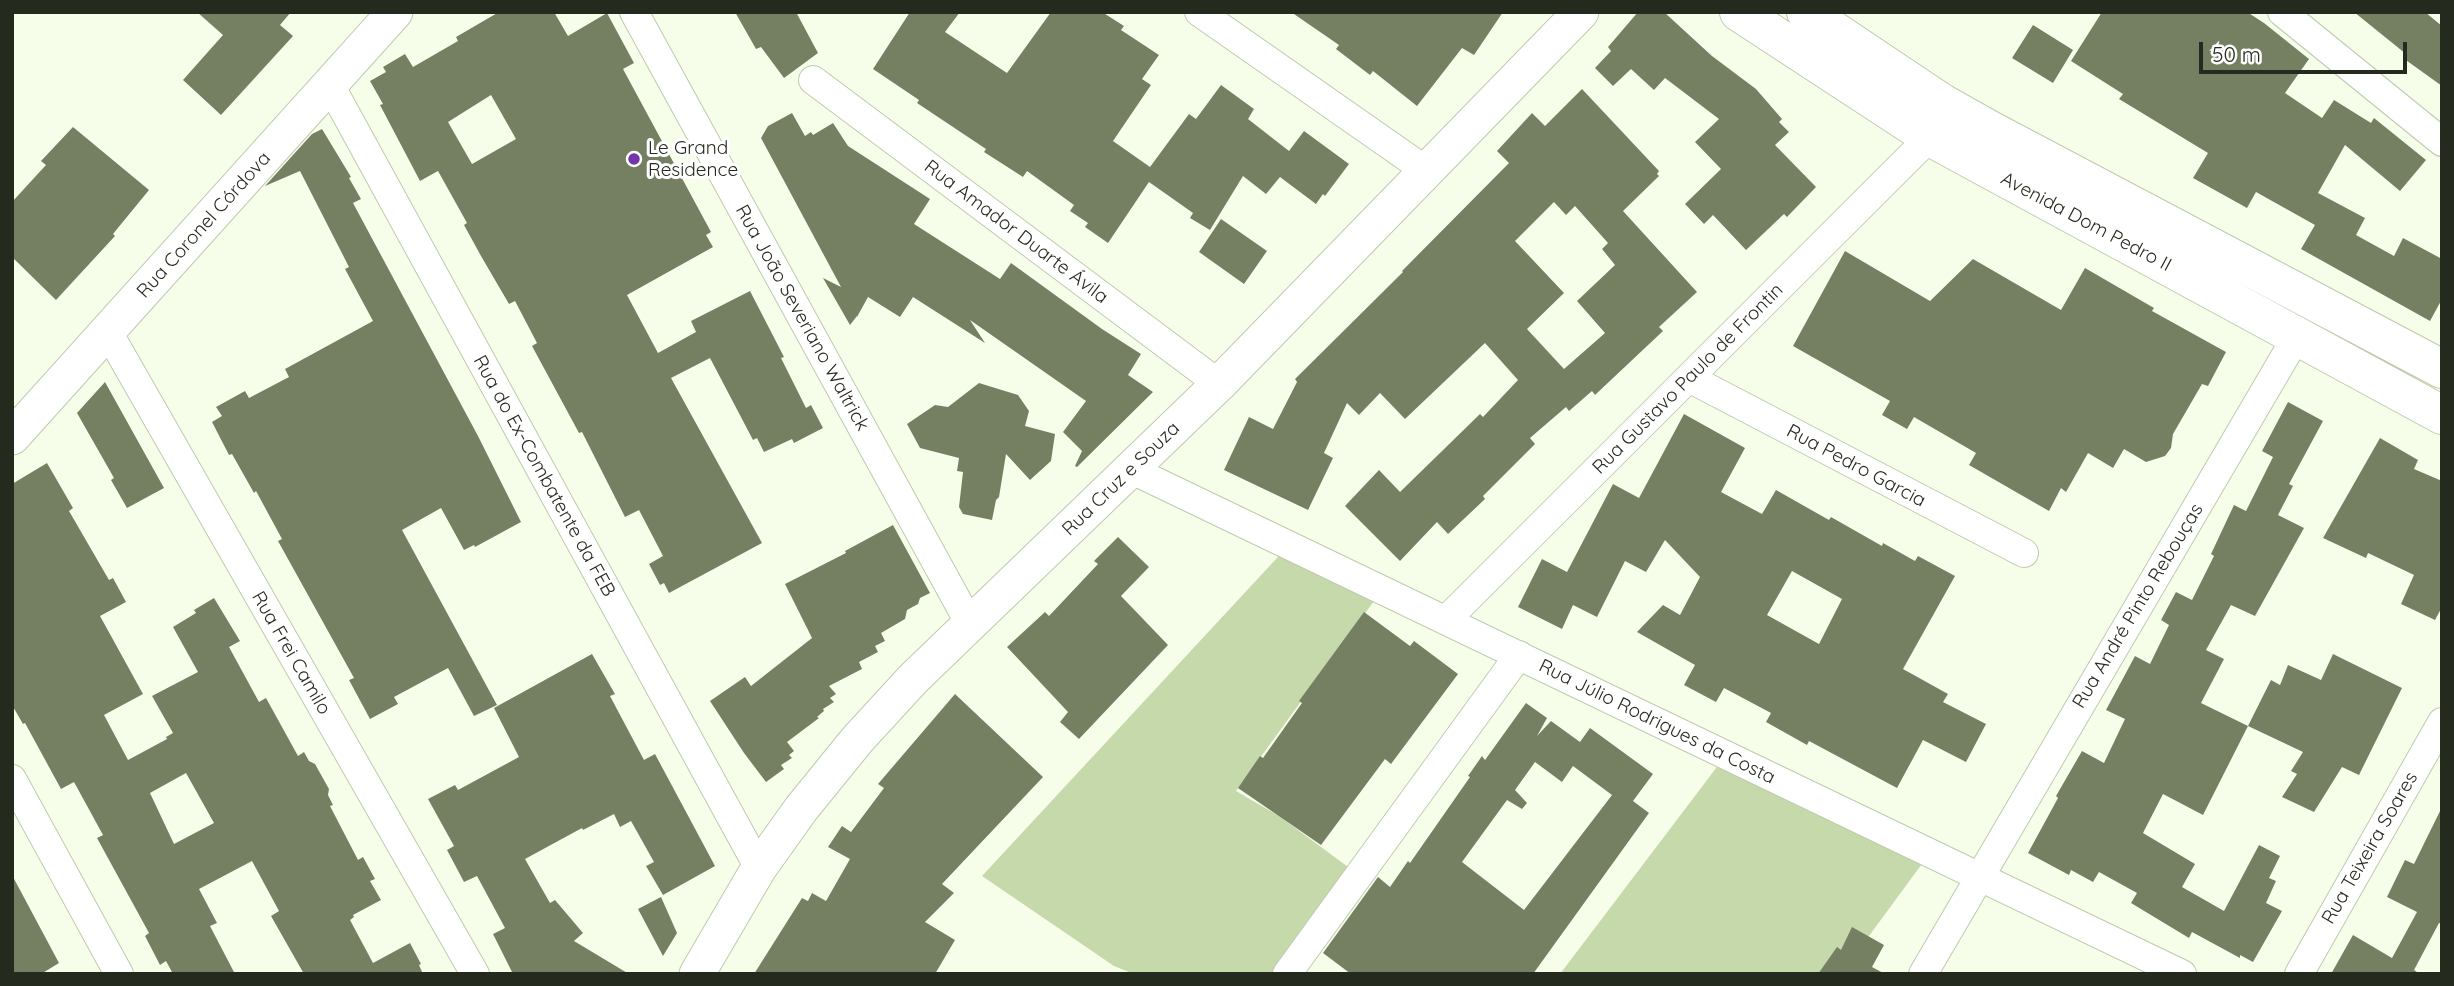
<!DOCTYPE html>
<html>
<head>
<meta charset="utf-8">
<style>
	body { margin:0 }
	#map { position:relative; width:2454px; height:986px; overflow:hidden; background:#f6feea; font-family:Quicksand,sans-serif }
	canvas { display:block }
	.frame { position:absolute; inset:0; border:14px solid #252a1e; pointer-events:none }
	.scale { position:absolute; left:2199px; top:42px; width:208px; height:32px; box-sizing:border-box; border:4px solid #252a1e; border-top:0; padding-left:9px; font-size:21px; line-height:24px; white-space:nowrap; color:#252a1e; -webkit-text-stroke:5px #fff; paint-order:stroke }
</style>
</head>
<body>
<div id="map">
<canvas width="2454" height="986"></canvas>
<div class="frame"></div>
<div class="scale">50 m</div>
</div>
<script>
const ctx = document.querySelector('canvas').getContext('2d');
ctx.lineJoin = 'round';
function paint(path, color) {
  ctx.fillStyle = color;
  ctx.fill(path, 'evenodd');
}
function poly(rows) {
  const path = new Path2D();
  for (const r of rows) {
    path.moveTo(r[0], r[1]);
    for (let i = 2; i < r.length; i += 2) path.lineTo(r[i], r[i + 1]);
  }
  return path;
}
function strokePath(path, color, width, dash) {
  ctx.strokeStyle = color;
  ctx.lineWidth = width;
  ctx.lineCap = dash ? 'butt' : 'round';
  ctx.setLineDash(dash || []);
  ctx.stroke(path);
}
function label(font, color, halo, rows, align = 'center') {
  ctx.font = font + ' Quicksand,sans-serif';
  ctx.lineWidth = 6;
  ctx.setLineDash([]);
  ctx.textBaseline = 'middle';
  ctx.strokeStyle = halo;
  ctx.fillStyle = color;
  for (const [text, x, y, turn = 0] of rows) {
    ctx.save();
    ctx.translate(x, y);
    ctx.rotate((+turn || 0) * Math.PI / 180);
    ctx.textAlign = isNaN(turn) ? turn : align;
    if (halo) ctx.strokeText(text, 0, 0);
    ctx.fillText(text, 0, 0);
    ctx.restore();
  }
}
paint(poly([
	[1289,545,1382,590,1236,791,1279,816,1359,875,1287,974,1134,974,1114,966,982,876],
	[1726,755,1930,853,1841,974,1560,974]
]), '#c6d9ab');
paint(poly([
	[197,12,291,12,280,25,293,36,221,115,183,80,223,35],
	[499,12,554,12,568,36,607,13,634,63,623,69,711,232,706,235,713,247,627,295,658,353,696,332,691,321,750,291,784,357,781,358,806,408,811,405,823,428,794,443,792,439,764,452,757,438,753,440,710,358,671,378,762,543,669,593,664,583,660,585,649,564,663,556,639,510,625,517,582,432,579,433,532,346,537,343,515,301,509,304,481,256,464,225,467,223,438,171,420,181,380,105,383,104,370,81,386,72,383,67,405,54,413,67,458,41,456,37],
	[491,95,516,139,472,164,448,122],
	[735,12,796,12,818,53,784,78,761,47,756,49],
	[910,12,960,12,945,32,1007,73,1051,12,1102,12,1124,26,1121,30,1159,55,1142,79,1151,85,1113,141,1150,167,1189,114,1196,119,1221,85,1254,109,1248,119,1289,151,1304,131,1349,164,1325,196,1323,194,1316,204,1280,177,1266,194,1243,176,1210,230,1190,218,1193,213,1149,182,1108,243,1085,227,1088,223,1070,211,1074,205,1027,171,1023,177,984,152,986,149,917,103,919,100,873,69],
	[1291,12,1503,12,1474,55,1462,48,1417,106,1373,71,1370,75,1336,49,1339,45],
	[1638,12,1664,12,1712,56,1756,89,1782,119,1779,122,1789,132,1775,145,1816,187,1787,217,1784,214,1746,250,1713,215,1704,224,1685,204,1721,169,1695,142,1719,119,1665,78,1654,90,1631,69,1613,86,1595,68,1611,51,1608,47],
	[2102,12,2247,12,2264,23,2309,59,2285,93,2322,118,2334,100,2371,123,2374,118,2426,160,2400,191,2345,145,2318,193,2365,218,2356,235,2394,256,2403,238,2442,259,2442,299,2430,321,2301,249,2315,225,2256,192,2247,208,2193,178,2208,153,2119,99,2123,94,2071,61],
	[2354,12,2425,12,2442,26,2442,86,2403,58,2406,54],
	[2033,25,2073,50,2053,83,2012,58],
	[1582,89,1659,171,1657,174,1659,176,1623,211,1697,292,1659,327,1663,331,1595,395,1592,391,1569,411,1566,407,1530,438,1535,444,1483,496,1485,499,1448,534,1437,522,1400,561,1345,506,1379,470,1400,492,1480,414,1483,417,1518,380,1485,343,1405,419,1380,393,1359,415,1347,403,1324,453,1333,458,1308,510,1224,470,1249,417,1273,429,1297,382,1295,379,1403,272,1402,271,1509,163,1497,151,1532,113,1545,126],
	[1554,202,1566,215,1575,206,1608,243,1602,249,1615,265,1577,301,1605,333,1564,369,1527,329,1564,293,1515,241],
	[792,113,805,136,811,132,813,135,833,123,848,146,930,199,914,224,1000,279,1011,263,1102,329,1141,354,1128,375,1153,392,1077,467,1075,466,1082,451,1063,432,1086,401,970,320,985,343,913,297,900,317,868,297,857,317,857,316,850,325,823,278,841,287,761,138,768,126],
	[73,127,149,190,113,234,115,236,56,300,12,257,12,202,46,165,41,161],
	[322,129,351,177,349,178,361,199,353,203,478,436,521,522,475,547,474,545,464,550,441,508,402,530,497,705,474,716,448,668,394,697,398,704,370,719,349,680,354,678,278,541,282,539,256,491,254,493,232,454,229,455,212,422,222,416,216,407,245,391,249,398,289,377,285,369,373,321,345,269,349,267,300,171,265,186,312,134],
	[1221,219,1267,251,1244,284,1199,252],
	[1845,251,1930,301,1973,259,2061,310,2085,268,2154,308,2152,311,2226,352,2208,386,2202,384,2173,434,2171,448,2165,456,2146,462,2124,449,2113,468,2088,453,2066,492,2061,488,2049,511,1969,465,1976,453,1914,417,1907,429,1882,415,1890,401,1793,346],
	[105,382,164,488,127,508,111,480,114,478,77,413],
	[979,383,1018,395,1029,411,1025,426,1055,434,1051,461,1030,480,1006,454,999,497,996,500,992,520,963,514,959,507,963,472,957,471,959,458,920,448,907,424,935,405,948,407],
	[2288,402,2323,421,2289,484,2293,486,2278,515,2304,528,2255,616,2231,605,2206,650,2224,659,2201,703,2248,726,2203,815,2163,794,2143,833,2195,864,2182,887,2224,911,2259,845,2280,856,2269,878,2276,881,2266,903,2282,911,2253,962,2240,955,2240,958,2192,932,2189,938,2131,903,2137,893,2099,872,2093,882,2071,870,2069,875,2028,853,2058,798,2056,796,2082,751,2104,763,2125,719,2106,710,2135,656,2150,664,2169,625,2161,620,2176,592,2192,600,2214,556,2211,554,2234,505,2246,511,2273,457,2262,451],
	[1684,414,1745,448,1721,492,1762,514,1776,490,1829,520,1831,517,1882,546,1883,543,1915,561,1918,556,1955,576,1903,669,1948,694,1943,702,1986,724,1966,762,1923,740,1897,788,1809,741,1807,745,1766,722,1771,713,1724,688,1716,702,1684,685,1695,665,1637,632,1663,605,1680,615,1700,577,1665,540,1646,572,1625,561,1597,617,1573,605,1562,629,1518,607,1542,559,1567,572,1613,484,1639,498],
	[1792,571,1842,599,1819,644,1767,615],
	[2380,438,2418,460,2414,469,2442,481,2442,607,2435,620,2401,604,2414,575,2368,553,2366,558,2323,538],
	[47,463,73,508,69,511,109,580,113,578,126,602,100,616,143,694,104,715,128,760,167,739,166,737,173,733,152,696,198,672,173,627,196,613,194,610,214,598,240,641,229,647,259,702,266,698,298,756,304,752,309,761,315,764,329,789,328,795,333,805,330,806,358,860,363,857,375,879,370,881,381,900,353,915,354,917,350,920,373,963,410,943,421,964,419,965,423,974,304,974,271,916,279,911,252,861,199,889,217,923,210,926,235,974,173,974,166,961,160,965,145,936,149,933,97,838,103,835,74,782,61,789,25,723,23,724,12,705,12,484],
	[186,773,214,823,174,844,150,793],
	[893,525,930,593,920,598,918,604,907,610,905,619,881,633,885,641,875,646,878,652,859,662,862,669,829,686,836,694,830,698,834,702,823,709,824,711,817,717,819,718,787,742,794,751,789,755,792,758,781,765,784,769,766,782,744,753,710,701,745,677,751,686,812,638,785,584,846,553,845,551],
	[1118,537,1149,567,1121,596,1168,645,1079,739,1060,722,1068,712,1007,647,1045,612,1049,616,1098,564,1094,561],
	[1364,612,1410,646,1414,641,1458,674,1391,764,1385,759,1321,845,1238,788,1260,756,1263,758,1302,703,1299,701],
	[592,654,615,694,610,696,644,760,655,754,715,866,663,895,646,866,654,862,631,821,620,827,614,814,583,830,582,828,525,859,550,903,555,900,583,933,574,941,629,974,513,974,493,934,505,928,477,876,464,882,447,850,454,846,428,799,455,785,458,790,519,757,494,708],
	[2333,654,2402,688,2359,775,2342,767,2314,812,2282,797,2297,774,2291,771,2303,752,2248,726,2271,680,2280,685,2288,665,2321,680],
	[955,694,1043,777,942,884,954,893,925,922,955,940,935,974,754,974,802,898,808,901,812,893,826,901,850,859,828,847,842,826,851,832,884,788,878,784],
	[1526,703,1547,718,1537,736,1551,721,1580,742,1590,728,1653,774,1633,801,1649,813,1533,974,1351,974,1323,953,1378,877,1390,887,1408,861,1410,863,1470,777,1468,776,1482,756,1485,760],
	[1535,762,1562,782,1573,766,1612,795,1524,910,1462,862,1507,800,1522,809,1527,803,1515,790],
	[2442,807,2442,924,2439,923,2414,970,2420,974,2331,974,2353,935,2392,958,2417,912,2387,897,2405,860,2414,864],
	[12,875,59,963,41,974,12,974],
	[661,897,677,933,663,956,638,909],
	[1852,927,1884,945,1872,967,1885,974,1818,974,1837,947,1841,950]
]), '#758063');
const minor = poly([
	[634,12,970,624],
	[1199,12,1428,172],
	[2282,12,2442,142],
	[813,80,1219,384],
	[330,85,759,868],
	[108,332,475,974],
	[1689,378,2024,553],
	[1132,470,2182,974],
	[1446,620,1930,137],
	[12,779,119,974],
	[1287,974,1519,655],
	[1923,974,2297,336],
	[2299,974,2442,722]
]);
const tertiary = poly([
	[12,437,395,12],
	[697,974,759,868,801,809,857,740,913,679,1219,384,1581,12]
]);
const primary = poly([
	[1739,12,1930,137,2442,415],
	[1806,12,1942,103,1990,130,2442,369]
]);
strokePath(minor, '#becbab', 30);
strokePath(tertiary, '#becbab', 37);
strokePath(primary, '#becbab', 40);
strokePath(minor, '#fff', 28);
strokePath(tertiary, '#fff', 35);
strokePath(primary, '#fff', 38);
for (const [x, y, r, color] of [
	[634,159,7,"#7535aa"]
]) {
  const dot = new Path2D();
  dot.arc(x, y, r, 0, 2 * Math.PI);
  ctx.fillStyle = color;
  ctx.fill(dot);
  strokePath(dot, '#fff', 2.5);
}
label('19px', '#252a1e', '#fff', [
	["Le Grand",648,148],
	["Residence",648,170]
], 'left');
label('19px', '#252a1e', '#fff', [
	["Avenida Dom Pedro II",2086,222,28],
	["Rua Coronel Córdova",204,225,-48],
	["Rua Amador Duarte Ávila",1016,232,37],
	["Rua João Severiano Waltrick",802,318,61],
	["Rua Gustavo Paulo de Frontin",1688,379,-45],
	["Rua Pedro Garcia",1856,466,28],
	["Rua do Ex-Combatente da FEB",544,476,61],
	["Rua Cruz e Souza",1121,479,-44],
	["Rua André Pinto Rebouças",2138,606,-59],
	["Rua Frei Camilo",291,653,60],
	["Rua Júlio Rodrigues da Costa",1657,722,26],
	["Rua Teixeira Soares",2370,848,-60]
]);
</script>
</body>
</html>
